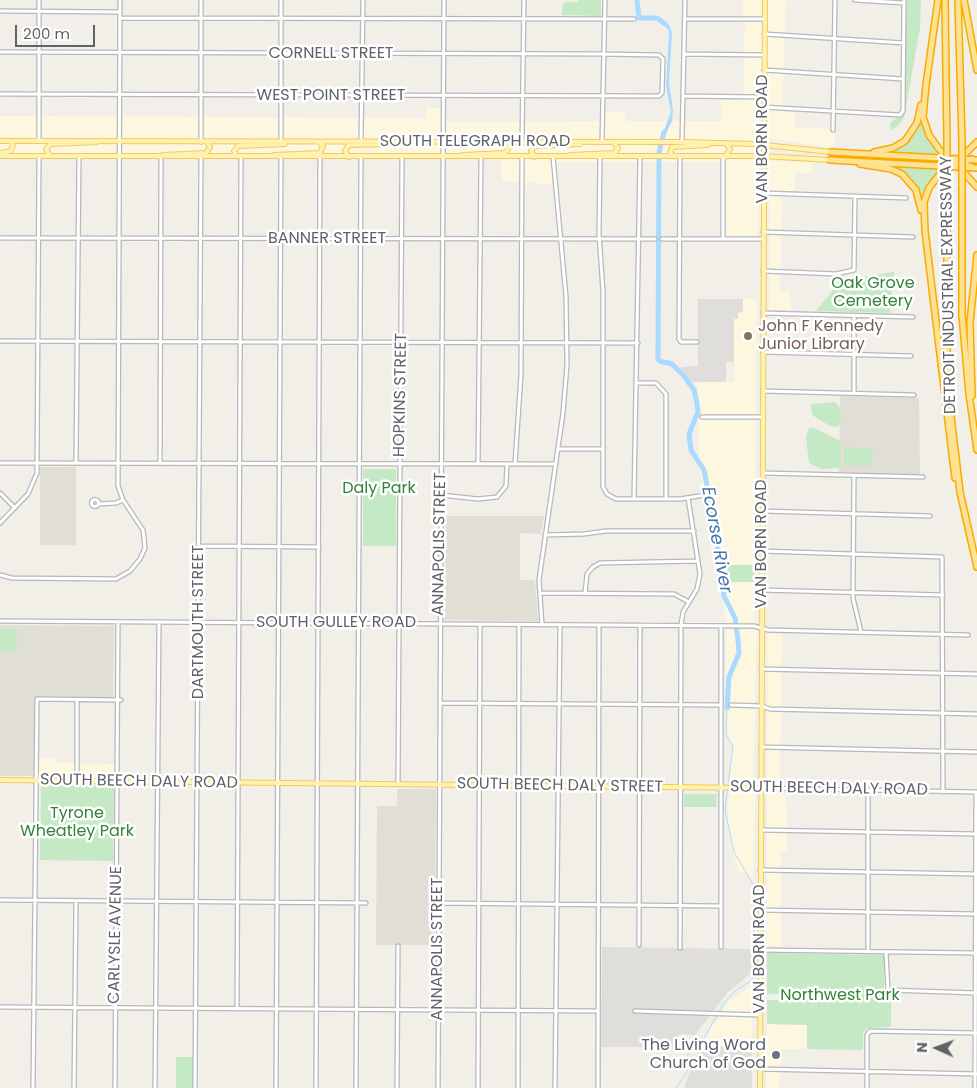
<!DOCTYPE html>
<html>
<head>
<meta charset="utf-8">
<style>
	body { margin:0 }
	#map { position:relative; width:977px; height:1088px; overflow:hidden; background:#f1efe8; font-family:Poppins,sans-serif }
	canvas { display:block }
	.north { position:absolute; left:912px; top:1023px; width:50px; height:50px; -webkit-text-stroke:4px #fff; paint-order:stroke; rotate:272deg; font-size:14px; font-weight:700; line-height:20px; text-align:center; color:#5f6368 }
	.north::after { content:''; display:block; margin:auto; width:18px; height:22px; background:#5f6368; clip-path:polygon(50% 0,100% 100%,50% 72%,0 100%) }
	.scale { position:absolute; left:15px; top:25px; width:80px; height:22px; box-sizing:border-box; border:2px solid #5f6368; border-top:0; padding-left:6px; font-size:15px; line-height:18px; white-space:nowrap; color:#5f6368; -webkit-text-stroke:4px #fff; paint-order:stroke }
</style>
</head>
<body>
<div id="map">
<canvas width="977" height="1088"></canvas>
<div class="north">N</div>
<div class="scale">200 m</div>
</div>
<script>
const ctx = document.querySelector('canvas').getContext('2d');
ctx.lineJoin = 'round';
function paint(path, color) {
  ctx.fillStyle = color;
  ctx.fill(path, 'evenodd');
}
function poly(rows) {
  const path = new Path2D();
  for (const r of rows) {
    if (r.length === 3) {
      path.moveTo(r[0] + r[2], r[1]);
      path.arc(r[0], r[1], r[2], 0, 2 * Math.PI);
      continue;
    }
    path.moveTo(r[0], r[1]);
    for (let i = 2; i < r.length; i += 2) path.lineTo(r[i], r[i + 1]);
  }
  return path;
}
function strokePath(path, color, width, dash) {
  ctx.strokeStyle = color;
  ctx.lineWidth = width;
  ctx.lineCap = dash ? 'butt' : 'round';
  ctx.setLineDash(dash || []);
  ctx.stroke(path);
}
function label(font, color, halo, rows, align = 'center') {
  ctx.font = font + ' Poppins,sans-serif';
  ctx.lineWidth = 5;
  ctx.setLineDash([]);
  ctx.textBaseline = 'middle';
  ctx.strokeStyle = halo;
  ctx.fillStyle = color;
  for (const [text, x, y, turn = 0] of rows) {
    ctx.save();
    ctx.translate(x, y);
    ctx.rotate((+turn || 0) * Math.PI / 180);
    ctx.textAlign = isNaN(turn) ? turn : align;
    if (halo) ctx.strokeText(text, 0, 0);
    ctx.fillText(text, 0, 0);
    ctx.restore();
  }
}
paint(poly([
	[743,0,786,0,782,112,795,112,795,127,835,129,835,146,830,147,758,137,758,237,725,238,721,162,553,162,552,184,502,181,501,157,0,156,0,116,421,118,425,118,426,108,440,108,444,121,463,122,602,121,603,111,626,113,626,121,721,121,721,100,743,100,745,22,743,22],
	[769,161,812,162,813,173,795,173,794,197,782,197,780,291,790,292,791,310,769,310],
	[743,299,757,299,754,623,727,624,699,467,698,382,734,382,734,319,738,312,743,312],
	[757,629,753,780,729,782,733,744,726,734,727,630],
	[768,633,782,634,780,781,767,781],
	[38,758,56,758,56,763,115,764,114,778,39,777],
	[729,792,755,792,753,878,739,871,733,853,728,825],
	[767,794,786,795,787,851,781,852,781,946,767,946],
	[752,985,752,1047,700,1046,729,1001],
	[767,1024,807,1025,807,1049,782,1049,779,1088,766,1088]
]), '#fef7e0');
paint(poly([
	[698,299,743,299,743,312,738,313,738,319,734,319,734,362,726,362,726,382,692,382,681,370,681,367,698,366],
	[602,947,752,949,751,973,727,993,695,1035,679,1034,677,1047,601,1047],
	[700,1046,752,1047,752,1088,684,1088]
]), '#e0deda');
paint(poly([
	[840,396,919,398,920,475,839,472],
	[40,467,76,467,76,545,40,545],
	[446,516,544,516,541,534,520,533,520,580,535,580,538,621,445,620],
	[0,625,114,626,113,697,35,697,35,776,0,776],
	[397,789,436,789,435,945,376,945,377,806,397,806]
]), '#e1ded6');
paint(poly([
	[578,0,601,0,601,16,562,15,562,6,566,2,578,2],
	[907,0,921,0,920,28,904,118,899,125,891,130,890,123,903,113],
	[920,118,922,118,942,155,889,153,889,151,899,147],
	[897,167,940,169,940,170,930,181,923,199,915,184],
	[894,272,890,313,816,311,841,280],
	[834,402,839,406,841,413,841,423,837,427,830,426,812,415,811,404],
	[809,428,814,428,841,441,841,468,821,469,809,463,806,437],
	[844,447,873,448,872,466,844,465],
	[363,469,396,469,396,546,363,546],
	[724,565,754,565,754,582,728,582],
	[0,629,17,629,17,652,0,652],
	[41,784,114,785,113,861,40,860],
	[684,794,717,794,716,807,684,807],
	[767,953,884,955,884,992,891,995,891,1027,867,1028,863,1034,863,1050,807,1049,807,1025,767,1024,767,1000,782,1000,782,994,767,994],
	[176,1057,194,1057,194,1088,176,1088]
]), '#c5e8c5');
paint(poly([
	[661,18,669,25,672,32,669,83,673,110,672,121,664,138,661,138,671,112,666,86,669,34,668,29,659,20]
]), '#aadaff');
strokePath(poly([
	[676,1088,687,1072,688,1053,704,1038,724,1003,735,991,751,981,754,975,754,886,734,852,725,810,733,746,726,734,727,708]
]), '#aadaff', 1);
strokePath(poly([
	[637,0,639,18,657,18,665,24],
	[664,132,659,153,658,359,660,361,672,364,684,376,694,390,697,403,698,412,689,434,691,450,704,470,715,528,724,596,735,618,738,640,739,653,729,677,727,708]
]), '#aadaff', 5);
const minor = poly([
	[855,0,904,3],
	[0,11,120,12],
	[120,18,634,19],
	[685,19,764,19],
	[764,34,904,43],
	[0,52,603,54,659,55,663,59,662,93,659,96,0,94],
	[685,54,764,55],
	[764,70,903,79],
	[684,96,763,97],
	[763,107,900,115,903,111,904,0],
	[833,130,835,0],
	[39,141,39,0],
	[201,142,201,0],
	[281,142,281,0],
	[361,142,363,0],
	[522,142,524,0],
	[602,142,605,0],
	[682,142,685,0],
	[680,156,679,339,681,342,697,342],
	[600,157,599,234,603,291,603,487,607,494,616,499,680,499,705,495],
	[763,193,906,198],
	[763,232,913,237],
	[0,238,655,239],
	[662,239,762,239],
	[723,239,723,157],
	[763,271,836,274,854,270,855,196],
	[763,313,913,317],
	[854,316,854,393],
	[0,341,638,343],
	[763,352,911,356],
	[636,383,656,383,666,394,666,499],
	[763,391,914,395],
	[702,417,763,417],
	[558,449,603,449],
	[0,463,556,464],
	[76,463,79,156],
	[160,464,161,157],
	[478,464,481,157],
	[515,464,521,374,522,157],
	[763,473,923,477],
	[854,475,853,598,861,632],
	[0,493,15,508],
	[441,495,478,499,497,497,506,486,507,464],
	[634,498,640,157],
	[95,503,3.5],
	[98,504,116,503,123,500],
	[762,511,930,516],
	[0,523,28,494,37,473,39,156],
	[545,535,584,534,606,531,694,531],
	[199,546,319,547],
	[762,551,942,557,943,792],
	[0,575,12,578,116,579,130,571,140,559,145,548,143,530,123,500,118,486,120,0],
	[762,590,943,595],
	[540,593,674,594,689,602],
	[585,593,587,574,593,567,600,563,698,561],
	[0,621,754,626,768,630,968,635],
	[542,625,539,580,563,413,567,365,566,296,553,157],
	[761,669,977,674],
	[440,703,721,705],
	[731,705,761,706,770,709,977,714],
	[761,747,977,752],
	[77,781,77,700],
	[398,784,402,157],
	[761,788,976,792],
	[868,790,868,951],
	[761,830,976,834],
	[760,870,976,874],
	[0,900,366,903],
	[438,903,720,906],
	[760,910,976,914],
	[639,945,640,625],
	[721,947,721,626],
	[680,948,681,625,683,612,697,589,700,574,688,498],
	[760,950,977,953],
	[886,952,888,990,976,993],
	[0,1007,598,1011],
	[237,1009,241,157],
	[635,1011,760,1015],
	[760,1069,977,1074],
	[33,1088,37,699,121,700],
	[74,1088,76,901],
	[115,1088,118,622],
	[155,1088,159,622],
	[195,1088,201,157],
	[276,1088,281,157],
	[316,1088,320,157],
	[356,1088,361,157],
	[397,1088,398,946],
	[438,1088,444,0],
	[478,1088,480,625],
	[518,1088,519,625],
	[555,1088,560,625],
	[598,1088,599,625],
	[867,1088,867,1035,870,1031,976,1033],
	[975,1088,976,792]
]);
const major = poly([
	[0,141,682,142,755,144,831,152],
	[0,153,11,151,13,144,10,141],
	[163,155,206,153,210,147,207,142],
	[274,155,320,153,323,146,319,142],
	[463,155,505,153,509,148,504,142],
	[570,155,615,153,618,148,613,142],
	[0,156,763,156,830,160],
	[50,156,46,149,51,144,97,142],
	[237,156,234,151,238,146,285,144],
	[674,156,670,153,672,147,708,145],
	[349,157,345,151,349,145,394,144],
	[535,157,531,151,534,146,580,144],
	[725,157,730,149,726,143],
	[0,780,761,788],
	[760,1088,765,0]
]);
const highway = poly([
	[938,0,926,85,923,117,929,135,939,149,948,158,972,167],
	[945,0,947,141],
	[958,0,962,142],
	[964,0,977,70],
	[831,152,977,160],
	[874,152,893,148,905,141,917,123,921,105],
	[960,159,977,142],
	[830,160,977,168],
	[860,164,891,169,902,174,916,190,921,210],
	[959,167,977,187],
	[947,185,947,349,950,408,960,492,977,567],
	[962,185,962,315,969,394,977,450],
	[972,396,970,322,977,255],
	[955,478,925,231,924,202,929,188,943,170,954,163,972,159]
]);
strokePath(minor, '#b5b8bc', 5.5);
strokePath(major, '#f2c960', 6);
strokePath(highway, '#f9ab00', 8);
strokePath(minor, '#fff', 3);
strokePath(major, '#fff2af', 4);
strokePath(highway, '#fde293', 5);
const highwayBridge = poly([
	[962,142,962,185],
	[947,185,947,141]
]);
strokePath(highwayBridge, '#f9ab00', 8, []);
strokePath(highwayBridge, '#fde293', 5);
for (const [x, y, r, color] of [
	[748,336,5,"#8d6e63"],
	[776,1055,5,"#6b7280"]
]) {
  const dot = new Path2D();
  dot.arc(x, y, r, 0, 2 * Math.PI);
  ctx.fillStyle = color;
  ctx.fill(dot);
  strokePath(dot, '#fff', 2);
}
label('16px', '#5f6368', '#fff', [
	["CORNELL STREET",331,54],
	["WEST POINT STREET",331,96],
	["VAN BORN ROAD",763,139,-90],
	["SOUTH TELEGRAPH ROAD",475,142],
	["BANNER STREET",327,239],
	["DETROIT INDUSTRIAL EXPRESSWAY",949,285,-91],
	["HOPKINS STREET",401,395,-89],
	["ANNAPOLIS STREET",440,544,-89],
	["VAN BORN ROAD",762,544,-90],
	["DARTMOUTH STREET",199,622,-90],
	["SOUTH GULLEY ROAD",336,623],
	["SOUTH BEECH DALY ROAD",139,782,1],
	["SOUTH BEECH DALY STREET",560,786,1],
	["SOUTH BEECH DALY ROAD",829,789,1],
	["CARLYSLE AVENUE",116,935,-89],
	["ANNAPOLIS STREET",438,949,-90],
	["VAN BORN ROAD",760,949,-90]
]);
label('16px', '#348238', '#fff', [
	["Oak Grove",873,284],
	["Cemetery",873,302],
	["Daly Park",379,489],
	["Tyrone",77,814],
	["Wheatley Park",77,832],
	["Northwest Park",840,996]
]);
label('16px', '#785e54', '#fff', [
	["John F Kennedy",758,327],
	["Junior Library",758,345]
], 'left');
label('16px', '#5b616d', '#fff', [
	["The Living Word",766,1046],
	["Church of God",766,1064]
], 'right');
label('italic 18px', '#4174aa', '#fff', [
	["Ecorse River",716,540,80]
]);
</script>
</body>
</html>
